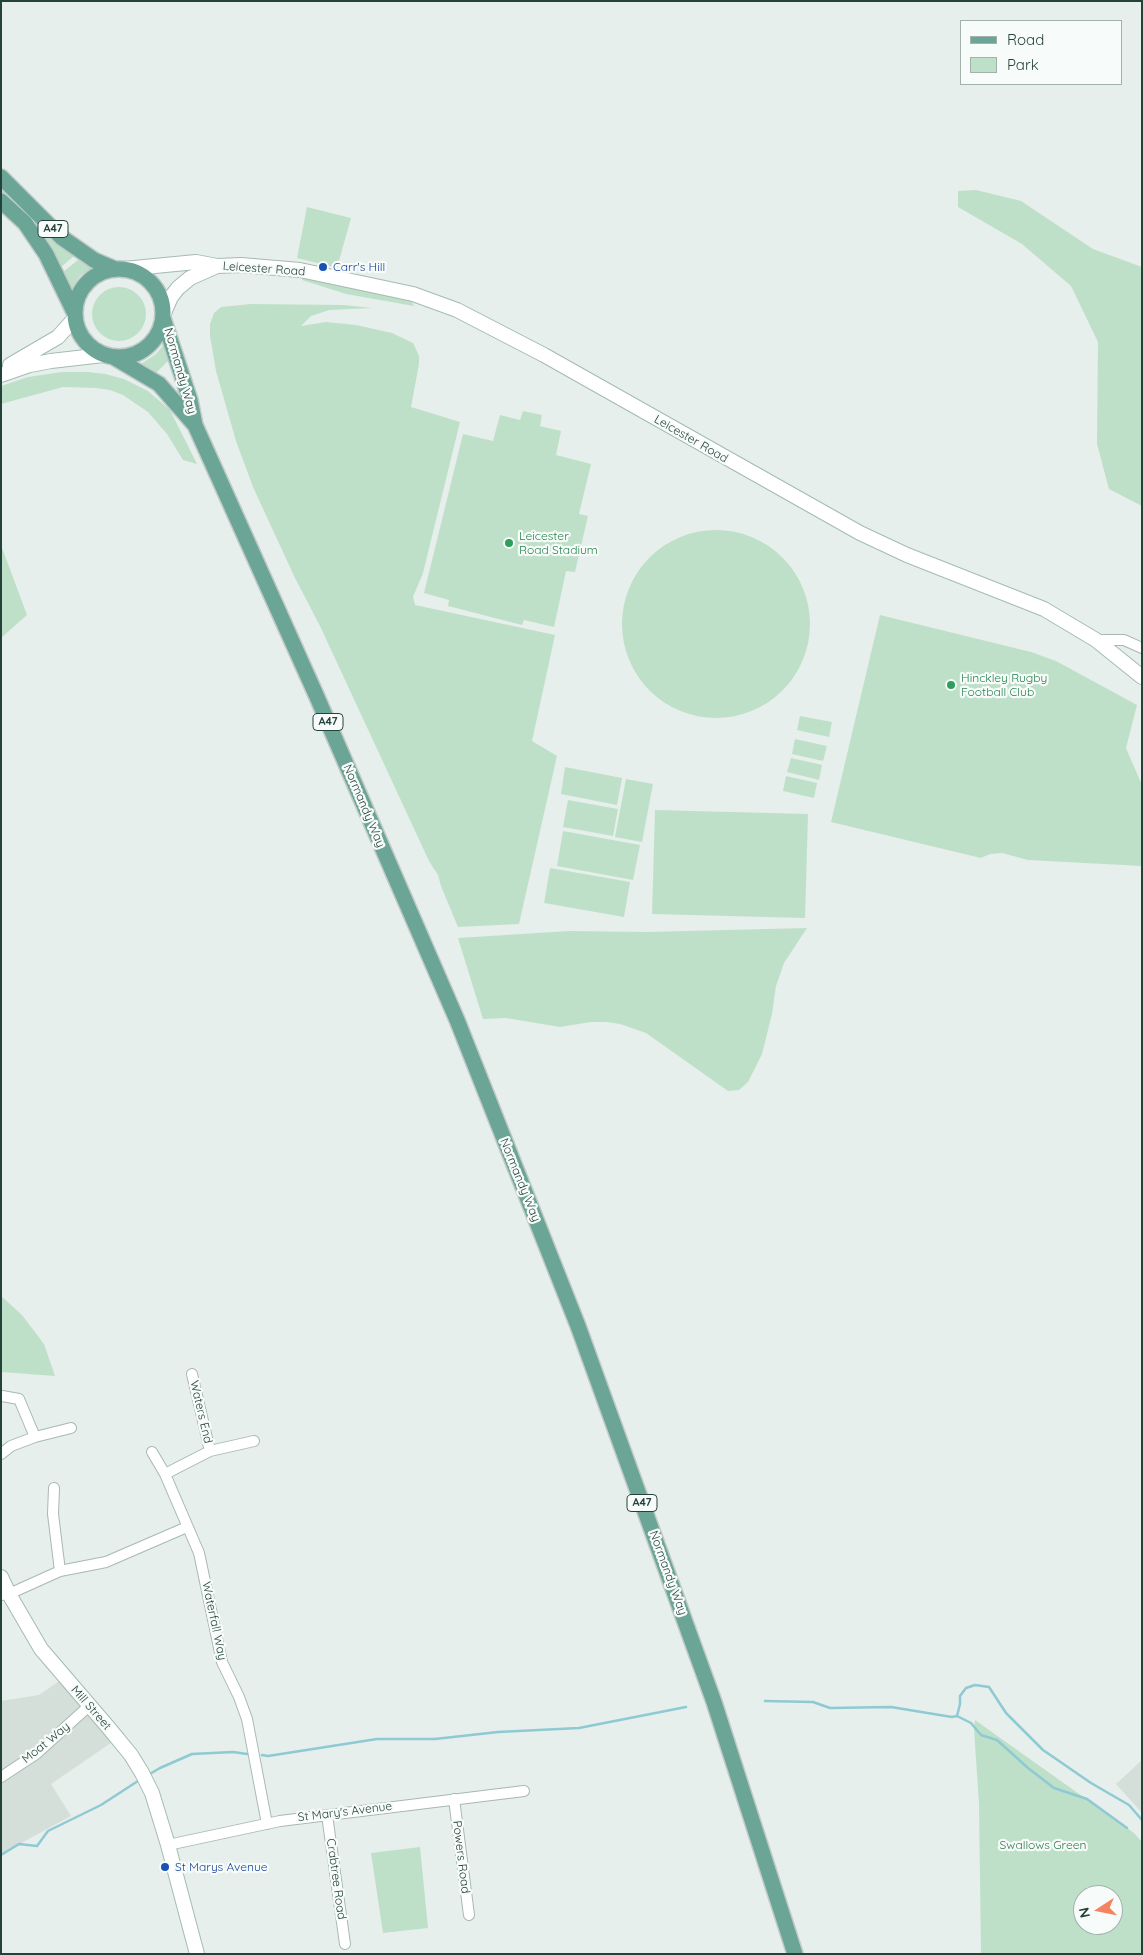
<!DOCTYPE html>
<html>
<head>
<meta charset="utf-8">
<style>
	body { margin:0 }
	#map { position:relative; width:1143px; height:1955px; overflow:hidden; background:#e6efeb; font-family:Quicksand,sans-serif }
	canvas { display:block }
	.frame { position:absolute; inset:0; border:2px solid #24423a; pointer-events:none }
	.legend { position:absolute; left:960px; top:20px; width:162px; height:65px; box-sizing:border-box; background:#f7fbf9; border:1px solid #a3b1ad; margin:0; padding:6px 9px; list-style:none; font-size:15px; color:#24423a }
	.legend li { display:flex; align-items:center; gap:10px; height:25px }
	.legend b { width:25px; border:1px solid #a3b1ad }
	.north { position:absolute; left:1073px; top:1885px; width:50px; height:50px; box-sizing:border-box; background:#f7fbf9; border:1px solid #a3b1ad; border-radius:50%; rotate:259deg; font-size:14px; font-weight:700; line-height:20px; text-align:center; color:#24423a }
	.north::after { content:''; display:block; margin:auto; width:18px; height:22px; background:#f4845f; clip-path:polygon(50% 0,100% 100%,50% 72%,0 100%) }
</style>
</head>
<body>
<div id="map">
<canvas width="1143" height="1955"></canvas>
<div class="frame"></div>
<ul class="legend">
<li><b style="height:6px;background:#6aa596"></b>Road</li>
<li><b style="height:14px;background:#bfe0c8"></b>Park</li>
</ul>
<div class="north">N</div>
</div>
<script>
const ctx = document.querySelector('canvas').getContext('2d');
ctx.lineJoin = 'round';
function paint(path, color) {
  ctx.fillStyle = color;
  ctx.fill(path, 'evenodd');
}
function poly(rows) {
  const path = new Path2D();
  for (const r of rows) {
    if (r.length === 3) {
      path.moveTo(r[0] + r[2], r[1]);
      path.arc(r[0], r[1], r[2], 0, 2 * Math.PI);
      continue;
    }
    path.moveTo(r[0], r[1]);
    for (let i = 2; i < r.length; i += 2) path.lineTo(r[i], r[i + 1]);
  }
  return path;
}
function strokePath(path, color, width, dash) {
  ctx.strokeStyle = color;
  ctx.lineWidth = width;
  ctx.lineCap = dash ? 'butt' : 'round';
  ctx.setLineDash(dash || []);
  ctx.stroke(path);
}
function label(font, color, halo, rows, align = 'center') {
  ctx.font = font + ' Quicksand,sans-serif';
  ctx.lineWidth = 4.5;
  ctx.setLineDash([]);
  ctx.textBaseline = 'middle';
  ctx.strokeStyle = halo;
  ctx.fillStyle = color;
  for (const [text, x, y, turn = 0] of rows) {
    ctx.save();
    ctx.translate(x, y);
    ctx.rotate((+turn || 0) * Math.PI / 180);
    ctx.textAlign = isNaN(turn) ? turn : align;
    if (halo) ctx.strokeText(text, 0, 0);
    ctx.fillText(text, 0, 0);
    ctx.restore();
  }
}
paint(poly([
	[71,1673,124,1734,51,1784,71,1816,1,1854,1,1701,39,1695],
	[1142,1760,1142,1813,1116,1784]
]), '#d4dfda');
paint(poly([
	[1,183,74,256,61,267,47,243,27,217,1,192],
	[976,190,1021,201,1093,249,1142,267,1142,506,1109,489,1097,444,1098,342,1071,286,1022,244,958,207,958,191],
	[307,207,351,218,337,268,297,258],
	[78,260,92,268,80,276,72,288,63,272],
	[302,277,405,299,412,302,414,306,346,294,302,280],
	[119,314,27],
	[251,304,344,305,372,308,329,310,311,316,301,326,326,322,356,325,392,333,413,343,419,356,419,364,411,407,460,422,423,573,413,597,415,605,555,635,532,741,557,756,519,924,458,927,441,886,438,875,429,861,320,626,295,578,253,487,236,441,216,371,210,336,210,324,214,313,221,307],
	[166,342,171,358,154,375,141,364,156,354],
	[62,372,88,372,105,374,124,379,148,391,170,410,197,464,183,460,167,434,148,412,123,395,110,390,96,388,63,387,1,404,1,386,28,377],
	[523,411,542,415,540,426,561,431,556,455,591,464,579,514,588,516,575,572,566,571,554,627,524,620,522,625,448,606,449,600,424,593,463,434,493,441,500,415,520,420],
	[716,624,94],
	[1,545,27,615,1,638],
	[880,615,1031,652,1056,661,1137,705,1126,748,1142,785,1142,866,1028,860,1002,853,990,854,981,858,831,822],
	[800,716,832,722,829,737,797,730],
	[795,739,827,746,823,761,792,754],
	[791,758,822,765,819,780,787,772],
	[565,767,622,778,617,805,561,794],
	[786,776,817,783,814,798,783,791],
	[626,779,653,784,642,842,615,837],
	[568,800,618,809,613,836,563,827],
	[655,810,808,814,805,918,652,914],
	[563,831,640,845,633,880,557,866],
	[550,868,630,882,624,917,544,903],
	[807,928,784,963,776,986,772,1014,762,1054,748,1082,739,1090,728,1091,646,1033,620,1024,607,1022,591,1022,560,1027,506,1018,483,1019,458,938,569,931,647,932],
	[1,1296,22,1315,44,1344,55,1376,1,1372],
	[975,1720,1134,1833,1142,1842,1142,1954,981,1954,979,1804,974,1729],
	[1083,1895,1113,1895,1113,1925,1083,1925],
	[420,1847,428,1928,383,1933,371,1853]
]), '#bfe0c8');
strokePath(poly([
	[765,1701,813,1702,830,1708,891,1707,952,1717,957,1716,960,1704,960,1696,966,1688,975,1685,989,1687,1006,1713,1043,1750,1091,1783,1129,1805,1142,1820],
	[957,1716,971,1723,981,1735,997,1740,1028,1768,1054,1788,1087,1799,1127,1828],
	[262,1755,268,1756,377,1739,435,1739,498,1732,579,1728,686,1707],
	[148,1775,160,1768,192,1754,233,1752,247,1754],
	[1,1855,19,1844,37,1846,48,1831,101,1805,141,1779]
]), '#8ec9d4', 2.5);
const street = poly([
	[1096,640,1124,640,1142,648],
	[192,1374,210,1451],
	[2,1396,19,1399,35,1437],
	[152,1452,165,1474,199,1553,222,1662,239,1697,247,1719,267,1824],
	[1,1454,11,1446,35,1437,71,1428],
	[165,1474,210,1451,254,1441],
	[54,1488,53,1514,60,1571],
	[1,1595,9,1594,60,1571,106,1562,187,1527],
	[1,1777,36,1754,89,1706],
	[454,1799,469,1915],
	[327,1815,345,1944],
	[168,1845,280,1821,524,1791]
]);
const secondary = poly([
	[124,269,196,262,217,266,241,265,300,270,413,294,457,310,544,355,860,533,907,555,1044,609,1096,640,1142,677],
	[164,313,171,297,178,288,190,278,217,266],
	[10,365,58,337,75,318],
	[1,375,30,365,51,361,103,355],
	[1,1577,9,1594,41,1649,108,1727,131,1755,142,1773,152,1793,168,1845,197,1954]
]);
const primary = poly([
	[1,177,61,237,94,260,115,269],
	[1,201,25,223,46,254,75,314],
	[119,313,44],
	[163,318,190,400,195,425,317,697,457,1020,578,1326,714,1702,795,1954],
	[115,358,159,384,194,424]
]);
strokePath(street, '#a8b8b2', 12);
strokePath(secondary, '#a4bbb3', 16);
strokePath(primary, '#c2cac8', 18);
strokePath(street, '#fff', 10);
strokePath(secondary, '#fff', 14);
strokePath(primary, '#6aa596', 15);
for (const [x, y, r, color] of [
	[323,267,5,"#1a4fb4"],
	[509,543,5,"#2e9e5b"],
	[951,685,5,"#2e9e5b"],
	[165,1867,5,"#1a4fb4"]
]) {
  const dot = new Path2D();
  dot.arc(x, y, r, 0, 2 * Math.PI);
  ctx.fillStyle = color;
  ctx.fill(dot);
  strokePath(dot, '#f7fbf9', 2);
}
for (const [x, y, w] of [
	[53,229,30],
	[328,722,30],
	[642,1503,30]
]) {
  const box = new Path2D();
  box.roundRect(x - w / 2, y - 8.5, w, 17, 4);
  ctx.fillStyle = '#f7fbf9';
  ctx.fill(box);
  strokePath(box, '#24423a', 1);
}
label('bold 11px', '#24423a', null, [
	["A47",53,229],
	["A47",328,722],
	["A47",642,1503]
]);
label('12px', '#164399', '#f7fbf9', [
	["Carr's Hill",333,267],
	["St Marys Avenue",175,1867]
], 'left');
label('12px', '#24423a', '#f7fbf9', [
	["Leicester Road",264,269,4],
	["Normandy Way",180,371,74],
	["Leicester Road",691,439,30],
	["Normandy Way",364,806,67],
	["Normandy Way",520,1180,68],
	["Waters End",201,1412,77],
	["Normandy Way",668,1573,70],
	["Waterfall Way",214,1621,78],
	["Mill Street",91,1708,49],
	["Moat Way",46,1743,-39],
	["St Mary's Avenue",345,1812,-7],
	["Powers Road",461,1857,83],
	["Crabtree Road",336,1879,82]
]);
label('12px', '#27864d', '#f7fbf9', [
	["Leicester",519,536],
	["Road Stadium",519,550],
	["Hinckley Rugby",961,678],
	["Football Club",961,692]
], 'left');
label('12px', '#2d7a4b', '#f7fbf9', [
	["Swallows Green",1043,1845]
]);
</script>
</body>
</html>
